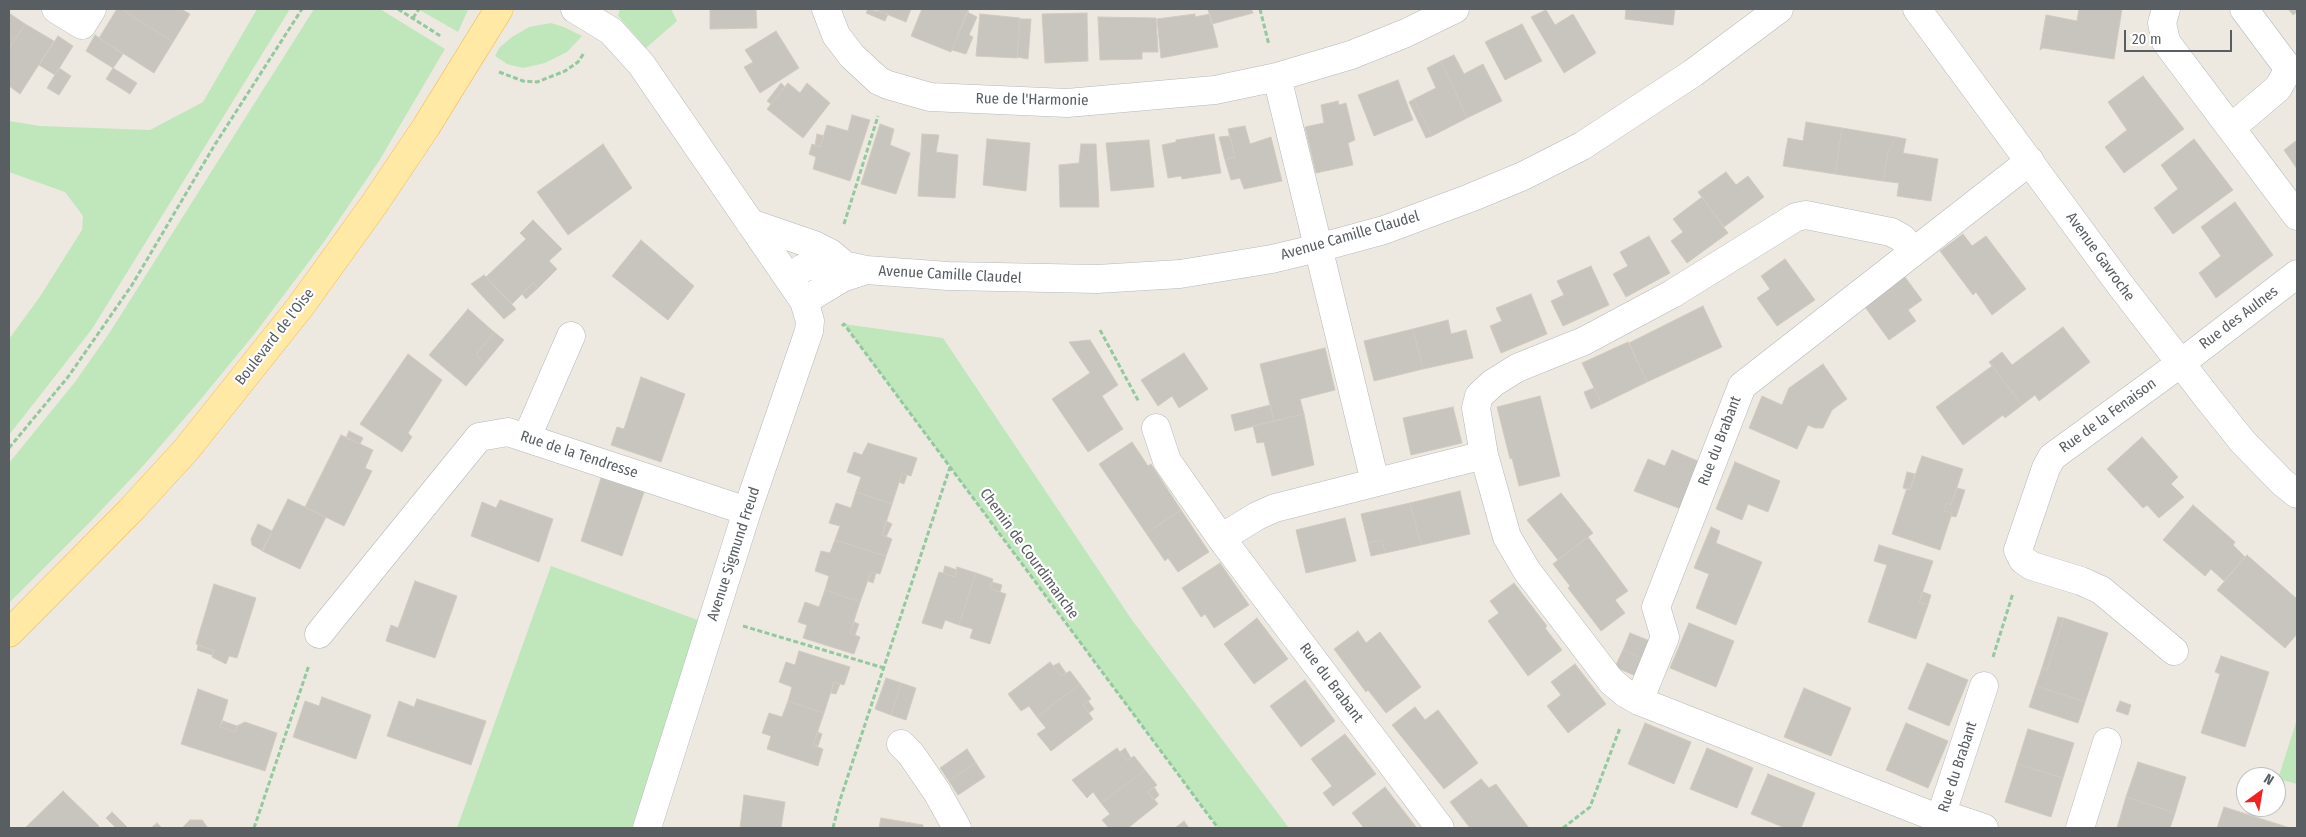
<!DOCTYPE html>
<html>
<head>
<meta charset="utf-8">
<style>
	body { margin:0 }
	#map { position:relative; width:2306px; height:837px; overflow:hidden; background:#ede9e0; font-family:"Fira Sans Condensed",sans-serif }
	canvas { display:block }
	.frame { position:absolute; inset:0; border:10px solid #595e62; pointer-events:none }
	.north { position:absolute; left:2236px; top:767px; width:50px; height:50px; box-sizing:border-box; background:#fff; border:1px solid #bdbfc0; border-radius:50%; rotate:32deg; font-size:14px; font-weight:700; line-height:20px; text-align:center; color:#595e62 }
	.north::after { content:''; display:block; margin:auto; width:18px; height:22px; background:#f22223; clip-path:polygon(50% 0,100% 100%,50% 72%,0 100%) }
	.scale { position:absolute; left:2124px; top:30px; width:108px; height:22px; box-sizing:border-box; border:2px solid #595e62; border-top:0; padding-left:6px; font-size:15px; line-height:18px; white-space:nowrap; color:#595e62; -webkit-text-stroke:4px #fff; paint-order:stroke }
</style>
</head>
<body>
<div id="map">
<canvas width="2306" height="837"></canvas>
<div class="frame"></div>
<div class="north">N</div>
<div class="scale">20 m</div>
</div>
<script>
const ctx = document.querySelector('canvas').getContext('2d');
ctx.lineJoin = 'round';
function paint(path, color) {
  ctx.fillStyle = color;
  ctx.fill(path, 'evenodd');
}
function poly(rows) {
  const path = new Path2D();
  for (const r of rows) {
    path.moveTo(r[0], r[1]);
    for (let i = 2; i < r.length; i += 2) path.lineTo(r[i], r[i + 1]);
  }
  return path;
}
function strokePath(path, color, width, dash) {
  ctx.strokeStyle = color;
  ctx.lineWidth = width;
  ctx.lineCap = dash ? 'butt' : 'round';
  ctx.setLineDash(dash || []);
  ctx.stroke(path);
}
function label(font, color, halo, rows, align = 'center') {
  ctx.font = font + ' "Fira Sans Condensed",sans-serif';
  ctx.lineWidth = 4.5;
  ctx.setLineDash([]);
  ctx.textBaseline = 'middle';
  ctx.strokeStyle = halo;
  ctx.fillStyle = color;
  for (const [text, x, y, turn = 0] of rows) {
    ctx.save();
    ctx.translate(x, y);
    ctx.rotate((+turn || 0) * Math.PI / 180);
    ctx.textAlign = isNaN(turn) ? turn : align;
    if (halo) ctx.strokeText(text, 0, 0);
    ctx.fillText(text, 0, 0);
    ctx.restore();
  }
}
paint(poly([
	[257,9,290,9,92,329,9,435,9,339,39,298,82,230,83,216,65,192,9,172,9,121,40,126,150,130,203,102],
	[314,9,380,9,445,49,379,161,326,239,256,332,196,405,143,466,91,521,9,603,9,463,75,382,110,332],
	[418,9,468,9,468,10,458,32],
	[620,9,671,9,677,21,646,48,618,16],
	[551,23,564,27,582,36,567,52,545,63,523,68,507,64,495,56,499,48,512,37,529,27],
	[844,324,943,338,1132,620,1289,828,1218,828],
	[551,566,703,622,635,828,457,828],
	[2297,719,2297,784,2278,779]
]), '#bfe7bb');
const building = poly([
	[117,9,121,9,173,42,154,73,99,38,117,9],
	[121,9,181,9,190,14,173,42,121,9],
	[710,9,756,9,757,28,710,29,710,9],
	[868,9,888,14,885,21,866,13,868,9],
	[874,9,911,9,906,22,874,9],
	[922,9,969,9,951,52,911,36,922,9],
	[1208,9,1251,9,1253,13,1212,24,1208,9],
	[1626,9,1675,9,1673,25,1625,19,1626,9],
	[2079,9,2122,9,2114,59,2043,48,2040,50,2046,15,2077,21,2079,9],
	[2288,9,2297,9,2297,12,2293,15,2288,9],
	[1546,10,1555,25,1573,14,1596,53,1564,73,1531,17,1546,10],
	[967,12,977,17,969,35,973,37,966,54,952,50,967,12],
	[9,13,25,24,9,49,9,13],
	[1087,13,1088,61,1045,63,1042,14,1087,13],
	[980,14,1020,18,1017,58,976,56,980,14],
	[1195,14,1195,17,1210,14,1218,47,1161,58,1157,19,1195,14],
	[1098,17,1156,18,1158,52,1142,52,1142,59,1100,60,1098,17],
	[1020,19,1031,19,1028,59,1017,57,1020,19],
	[25,24,54,41,20,94,9,86,9,49,25,24],
	[1522,24,1542,61,1505,80,1485,42,1522,24],
	[776,31,799,68,760,93,744,67,753,62,745,50,776,31],
	[95,35,123,54,113,68,86,51,95,35],
	[58,36,73,46,55,75,39,65,58,36],
	[1454,55,1464,74,1483,64,1502,101,1467,118,1441,61,1454,55],
	[1441,61,1467,118,1432,136,1414,99,1436,88,1427,68,1441,61],
	[59,68,71,76,59,95,47,88,59,68],
	[113,68,137,83,130,94,106,79,113,68],
	[2143,76,2184,129,2124,173,2105,147,2127,130,2108,102,2143,76],
	[1398,80,1413,120,1374,136,1358,95,1398,80],
	[781,83,785,87,771,104,767,101,781,83],
	[788,83,800,93,807,83,830,103,803,138,767,109,788,83],
	[1414,99,1432,136,1426,138,1409,102,1414,99],
	[1338,101,1339,105,1346,103,1355,140,1348,143,1353,165,1316,173,1305,127,1324,123,1321,105,1338,101],
	[852,115,870,120,850,181,813,169,816,157,809,154,812,144,820,147,827,125,848,131,852,115],
	[1806,122,1842,128,1835,174,1783,166,1788,138,1803,141,1806,122],
	[880,124,894,129,890,145,910,153,896,194,861,184,880,124],
	[1245,126,1250,144,1271,137,1282,181,1244,189,1240,178,1231,180,1225,160,1235,157,1228,129,1245,126],
	[1842,128,1896,137,1888,152,1883,181,1835,174,1842,128],
	[817,134,824,136,820,147,815,145,817,134],
	[922,134,939,135,936,152,958,155,955,198,918,196,922,134],
	[1214,134,1221,173,1182,179,1181,176,1168,178,1162,145,1176,142,1176,140,1214,134],
	[1230,136,1235,157,1225,160,1219,137,1230,136],
	[1896,137,1906,139,1903,153,1938,159,1931,201,1897,196,1899,183,1883,181,1888,152,1896,137],
	[987,139,1030,143,1026,191,983,185,987,139],
	[2194,139,2233,190,2173,234,2154,208,2178,189,2161,165,2194,139],
	[1149,140,1154,187,1111,191,1106,143,1149,140],
	[2297,140,2297,169,2284,150,2297,140],
	[603,144,632,188,568,235,537,192,603,144],
	[1081,144,1096,144,1099,207,1060,207,1059,165,1079,163,1081,144],
	[1726,172,1736,185,1748,176,1764,197,1724,227,1698,192,1726,172],
	[1702,197,1728,233,1687,263,1671,241,1683,232,1673,219,1702,197],
	[2235,202,2273,255,2216,298,2199,273,2221,256,2201,227,2235,202],
	[533,220,562,249,549,261,557,269,538,288,533,283,512,304,486,277,526,239,520,233,533,220],
	[1963,234,1972,246,1986,236,2026,289,1992,315,1976,292,1973,295,1940,251,1963,234],
	[1649,236,1670,273,1626,297,1613,274,1628,266,1620,252,1649,236],
	[641,240,694,286,668,320,612,276,641,240],
	[1785,259,1815,300,1777,326,1757,298,1770,289,1761,276,1785,259],
	[1591,266,1609,305,1563,326,1551,301,1564,295,1557,281,1591,266],
	[484,275,516,309,504,319,471,284,484,275],
	[1905,277,1922,300,1908,310,1916,321,1889,340,1865,307,1905,277],
	[533,283,538,288,526,299,522,294,533,283],
	[1531,294,1547,334,1501,353,1490,326,1502,321,1496,308,1531,294],
	[1703,306,1722,347,1647,382,1629,343,1703,306],
	[468,309,494,332,476,355,485,363,466,386,429,355,468,309],
	[1448,320,1451,334,1466,330,1473,358,1423,369,1413,329,1448,320],
	[2063,327,2090,362,2039,401,2035,395,2022,405,1989,362,2002,352,2012,365,2063,327],
	[1413,329,1423,369,1374,381,1364,341,1413,329],
	[494,332,504,340,485,363,476,355,494,332],
	[1090,340,1118,385,1102,396,1123,429,1088,452,1052,399,1090,373,1069,342,1090,340],
	[1628,342,1647,382,1602,404,1582,363,1628,342],
	[1325,348,1335,390,1300,399,1304,414,1274,421,1260,364,1325,348],
	[1184,353,1208,389,1179,408,1172,396,1158,406,1141,380,1184,353],
	[408,354,442,380,408,433,412,437,402,452,360,424,408,354],
	[1823,364,1847,399,1832,410,1823,428,1815,428,1808,425,1797,449,1749,428,1762,396,1782,405,1789,388,1823,364],
	[1992,366,2022,405,2005,418,2003,415,1963,445,1936,407,1992,366],
	[641,377,685,394,661,462,611,445,617,427,624,429,641,377],
	[1594,388,1602,404,1591,409,1584,392,1594,388],
	[1540,396,1560,476,1519,486,1512,458,1510,459,1497,407,1540,396],
	[1270,405,1274,421,1235,431,1231,415,1270,405],
	[1453,407,1462,443,1411,455,1403,418,1453,407],
	[1304,414,1314,465,1272,476,1264,442,1257,443,1253,426,1304,414],
	[349,431,363,438,360,444,346,438,349,431],
	[341,435,373,450,365,468,372,471,344,526,305,507,341,435],
	[2142,437,2178,477,2171,484,2184,497,2159,518,2147,505,2143,508,2107,469,2142,437],
	[1132,442,1148,466,1151,464,1181,510,1146,533,1099,464,1132,442],
	[868,443,917,458,911,476,902,473,892,504,856,492,861,477,847,472,854,452,862,455,868,443],
	[1672,450,1700,462,1681,509,1634,491,1648,459,1665,466,1672,450],
	[1922,456,1963,469,1951,505,1947,503,1944,511,1952,513,1940,550,1892,534,1907,488,1910,490,1922,456],
	[1735,462,1780,481,1768,512,1748,504,1742,520,1716,509,1735,462],
	[1907,472,1915,474,1910,490,1903,488,1907,472],
	[902,473,907,475,904,484,899,482,902,473],
	[601,478,644,492,622,556,581,541,601,478],
	[1957,488,1965,490,1956,517,1951,516,1952,513,1944,511,1947,503,1951,505,1957,488],
	[1460,491,1470,534,1421,545,1410,503,1460,491],
	[856,492,892,504,882,535,892,539,886,556,835,540,840,526,829,523,836,503,851,508,856,492],
	[1561,493,1593,533,1558,560,1527,520,1561,493],
	[288,499,326,517,300,569,262,551,288,499],
	[500,500,553,519,539,562,471,536,482,502,496,508,500,500],
	[1410,503,1421,545,1385,553,1382,540,1368,543,1361,514,1410,503],
	[2193,505,2235,542,2233,545,2245,557,2224,581,2211,569,2205,576,2163,540,2193,505],
	[1181,510,1209,552,1178,572,1168,558,1165,561,1146,533,1181,510],
	[1345,518,1356,561,1306,573,1296,530,1345,518],
	[886,521,892,524,886,537,882,535,886,521],
	[258,524,272,531,263,551,252,545,251,539,258,524],
	[1711,527,1720,531,1716,543,1762,562,1736,625,1696,608,1709,574,1694,568,1711,527],
	[1588,537,1628,591,1615,600,1625,613,1601,631,1568,588,1570,586,1553,564,1588,537],
	[835,540,886,556,880,574,871,572,860,602,825,590,829,576,815,571,821,551,830,553,835,540],
	[1382,540,1385,553,1371,556,1368,543,1382,540],
	[1879,545,1933,561,1919,602,1928,605,1916,639,1868,622,1887,565,1874,561,1879,545],
	[2247,555,2297,599,2297,634,2285,648,2217,590,2247,555],
	[1220,563,1249,605,1214,628,1205,614,1201,617,1182,588,1220,563],
	[945,566,957,570,955,577,943,573,945,566],
	[957,567,976,573,959,625,945,620,942,629,922,623,939,572,955,577,957,567],
	[871,572,876,573,873,583,868,581,871,572],
	[976,573,993,579,990,589,1006,594,990,644,970,638,973,629,959,625,976,573],
	[415,581,457,596,435,658,386,641,391,625,398,628,415,581],
	[992,582,1002,585,1000,592,990,589,992,582],
	[1514,583,1547,626,1545,628,1562,650,1528,676,1488,621,1499,613,1490,601,1514,583],
	[214,584,256,598,237,658,229,656,226,664,212,657,214,651,196,644,214,584],
	[825,590,860,602,850,633,860,637,854,654,803,638,807,625,798,622,805,602,819,607,825,590],
	[1923,592,1931,595,1928,605,1919,602,1923,592],
	[2058,617,2064,618,2047,670,2042,668,2058,617],
	[1257,618,1288,659,1254,684,1224,644,1257,618],
	[2064,618,2108,633,2085,702,2036,686,2042,668,2047,670,2064,618],
	[854,622,859,624,855,635,850,633,854,622],
	[1689,623,1734,641,1716,687,1670,668,1689,623],
	[1358,631,1366,643,1380,632,1421,687,1386,713,1368,690,1366,692,1334,649,1358,631],
	[1630,633,1650,641,1643,659,1623,650,1630,633],
	[198,645,214,651,212,655,197,650,198,645],
	[1623,650,1643,659,1636,676,1615,667,1623,650],
	[799,651,850,667,844,685,834,682,824,713,788,701,792,687,779,682,786,662,795,665,799,651],
	[2221,656,2269,672,2245,747,2201,733,2220,674,2215,672,2221,656],
	[1050,662,1061,676,1070,671,1080,684,1037,717,1029,706,1021,711,1008,694,1050,662],
	[1059,663,1066,673,1061,676,1053,666,1059,663],
	[1927,663,1968,680,1949,726,1908,709,1927,663],
	[1575,664,1606,704,1568,733,1547,706,1561,695,1551,682,1575,664],
	[886,678,901,683,891,715,875,709,886,678],
	[1305,680,1335,721,1301,747,1270,706,1305,680],
	[834,682,840,684,836,694,831,693,834,682],
	[901,683,916,688,906,720,891,715,901,683],
	[1080,684,1091,699,1083,705,1093,719,1051,751,1037,734,1046,728,1037,717,1080,684],
	[2036,686,2085,702,2078,723,2029,707,2036,686],
	[1804,688,1851,708,1831,756,1784,737,1804,688],
	[198,689,228,700,220,727,235,732,237,726,245,722,277,733,265,771,181,744,198,689],
	[322,697,371,715,356,759,293,737,305,701,319,706,322,697],
	[417,699,486,721,471,765,387,736,399,701,414,707,417,699],
	[788,701,824,713,813,745,823,749,818,766,767,749,771,736,762,733,769,713,782,717,788,701],
	[1088,701,1094,709,1089,713,1083,705,1088,701],
	[2120,701,2131,705,2128,715,2116,711,2120,701],
	[1415,707,1425,720,1438,710,1478,763,1444,789,1392,725,1415,707],
	[223,721,237,726,235,732,220,727,223,721],
	[1645,723,1691,742,1674,784,1628,764,1645,723],
	[1906,723,1948,741,1928,788,1886,770,1906,723],
	[2028,729,2074,743,2063,778,2017,764,2028,729],
	[818,732,822,734,818,746,813,745,818,732],
	[1345,734,1376,774,1333,806,1323,793,1332,786,1311,759,1345,734],
	[1117,748,1127,761,1134,756,1145,770,1101,803,1093,792,1087,798,1072,780,1117,748],
	[1125,748,1131,758,1127,761,1120,752,1125,748],
	[1707,748,1753,768,1737,808,1690,789,1707,748],
	[967,749,976,763,949,781,940,768,967,749],
	[2138,762,2186,777,2175,813,2126,797,2138,762],
	[976,763,985,777,958,795,949,781,976,763],
	[2017,764,2063,778,2051,817,2005,802,2017,764],
	[1145,770,1157,785,1148,792,1158,804,1128,828,1109,828,1102,820,1110,814,1101,803,1145,770],
	[1768,774,1815,793,1801,828,1785,828,1751,814,1768,774],
	[1481,779,1489,788,1496,784,1529,828,1470,828,1450,802,1481,779],
	[1154,787,1159,795,1154,800,1148,792,1154,787],
	[1385,787,1416,827,1415,828,1364,828,1352,813,1385,787],
	[63,791,99,826,97,828,25,828,63,791],
	[744,795,785,802,781,828,740,828,744,795],
	[2126,797,2175,813,2170,828,2117,828,2126,797],
	[2224,807,2290,828,2217,828,2224,807],
	[112,812,128,828,116,828,106,818,112,812],
	[881,818,923,825,923,828,879,828,881,818],
	[190,820,202,820,208,828,182,828,190,820],
	[1184,821,1189,828,1175,828,1184,821],
	[157,823,162,828,151,828,157,823]
]);
paint(building, '#c8c4be');
strokePath(building, '#d2cabf', 1);
const minor = poly([
	[56,9,82,25,92,9],
	[575,9,611,31,641,64,804,301,810,321,809,331,747,511,647,828],
	[826,9,836,35,852,56,879,81,888,85,930,97,1067,103,1215,90,1277,77,1351,55,1406,33,1455,9],
	[1917,9,2121,286,2210,401,2243,442,2282,482,2297,494],
	[2166,9,2162,23,2166,42,2297,216],
	[1277,77,1375,482],
	[2231,128,2278,88,2287,72,2285,64,2244,9],
	[750,223,814,245,830,253,842,263],
	[1914,251,1902,238,1891,232,1806,215,1796,217,1672,294,1584,341,1517,368,1493,383,1479,396,1476,408,1484,455,1507,537,1527,571,1611,681,1625,693,1639,701,1940,819],
	[789,278,803,268,825,261,866,270,948,276,1097,279,1180,274,1272,259,1318,248,1384,230,1470,198,1523,176,1582,146,1693,73,1779,9],
	[804,301,842,278,866,270],
	[1156,428,1167,461,1221,538,1440,828],
	[527,437,571,336],
	[1221,538,1257,516,1275,508,1484,455],
	[319,634,479,437,508,432,747,511],
	[2174,651,2101,590,2081,581,2032,566,2023,560,2018,550,2046,468,2052,457,2181,363,2297,274],
	[1639,701,1665,637,1656,607,1742,386,2030,161],
	[901,744,911,754,937,792,957,828],
	[1942,814,1984,828],
	[1937,828,1984,686],
	[2080,828,2107,742]
]);
const major = poly([
	[9,633,130,511,186,450,300,307,375,203,426,127,499,9]
]);
strokePath(minor, '#b4b8bc', 29);
strokePath(major, '#f8bb4e', 29);
strokePath(poly([
	[398,9,442,37],
	[1260,9,1269,45],
	[413,18,419,9],
	[499,72,523,81,537,82,565,71,578,62,584,53],
	[844,224,878,116],
	[842,326,844,324,1218,828],
	[1100,330,1139,402],
	[9,448,68,377,132,285,214,146,302,9],
	[743,626,884,668],
	[1993,657,2013,593],
	[254,828,309,665],
	[833,828,840,800,950,467],
	[1563,828,1590,807,1620,728]
]), '#94c89e', 3, [5, 2.5]);
strokePath(minor, '#fff', 28);
strokePath(major, '#ffe9a4', 28);
label('15px', '#595e62', '#fff', [
	["Rue de l'Harmonie",1032,100,1],
	["Avenue Camille Claudel",1350,236,-16],
	["Avenue Gavroche",2100,257,54],
	["Avenue Camille Claudel",950,275,3],
	["Rue des Aulnes",2239,318,-37],
	["Boulevard de l'Oise",275,337,-52],
	["Rue de la Fenaison",2108,416,-36],
	["Rue du Brabant",1720,441,-69],
	["Rue de la Tendresse",579,455,18],
	["Avenue Sigmund Freud",734,554,-72],
	["Chemin de Courdimanche",1029,554,54],
	["Rue du Brabant",1331,683,53],
	["Rue du Brabant",1958,767,-72]
]);
</script>
</body>
</html>
